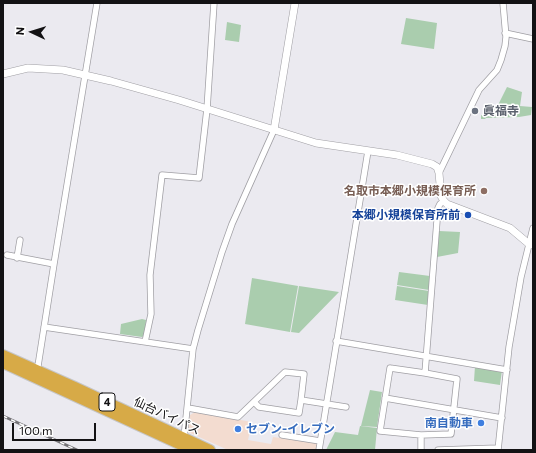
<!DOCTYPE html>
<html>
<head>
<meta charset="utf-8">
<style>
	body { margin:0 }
	#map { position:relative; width:536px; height:453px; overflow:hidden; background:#ebeaf0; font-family:Commissioner,sans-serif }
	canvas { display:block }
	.frame { position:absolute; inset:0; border:4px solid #131214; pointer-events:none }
	.north { position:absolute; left:12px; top:12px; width:40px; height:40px; -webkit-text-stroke:3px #fff; paint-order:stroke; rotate:274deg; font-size:11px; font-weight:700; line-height:16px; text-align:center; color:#131214 }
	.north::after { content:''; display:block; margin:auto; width:14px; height:18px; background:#131214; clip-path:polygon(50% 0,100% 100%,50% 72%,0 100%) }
	.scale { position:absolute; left:12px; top:423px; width:84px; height:18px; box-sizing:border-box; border:2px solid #131214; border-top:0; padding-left:5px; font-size:12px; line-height:14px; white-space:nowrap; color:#131214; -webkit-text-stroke:3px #fff; paint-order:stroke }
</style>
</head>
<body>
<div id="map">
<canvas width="536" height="453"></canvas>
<div class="frame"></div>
<div class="north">N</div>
<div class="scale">100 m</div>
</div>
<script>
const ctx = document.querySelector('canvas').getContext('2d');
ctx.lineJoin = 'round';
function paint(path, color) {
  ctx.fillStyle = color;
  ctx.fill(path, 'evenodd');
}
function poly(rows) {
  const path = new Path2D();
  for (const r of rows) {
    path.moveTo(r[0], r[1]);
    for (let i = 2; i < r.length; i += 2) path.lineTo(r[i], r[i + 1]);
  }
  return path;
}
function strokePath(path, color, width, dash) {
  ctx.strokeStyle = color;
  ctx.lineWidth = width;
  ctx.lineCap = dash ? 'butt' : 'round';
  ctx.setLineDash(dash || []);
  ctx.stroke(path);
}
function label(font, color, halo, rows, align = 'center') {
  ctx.font = font + ' Commissioner,"Noto Sans JP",sans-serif';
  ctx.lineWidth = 3;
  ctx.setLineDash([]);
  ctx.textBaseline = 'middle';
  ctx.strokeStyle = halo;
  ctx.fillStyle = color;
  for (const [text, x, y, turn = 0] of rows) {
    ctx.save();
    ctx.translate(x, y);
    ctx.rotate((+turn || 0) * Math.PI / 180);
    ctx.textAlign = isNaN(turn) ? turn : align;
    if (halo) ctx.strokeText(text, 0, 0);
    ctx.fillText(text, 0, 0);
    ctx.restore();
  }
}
paint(poly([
	[195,412,252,422,248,440,271,444,273,437,316,443,318,446,318,450,228,450,188,432,190,415]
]), '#f3dcd0');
paint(poly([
	[406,18,437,23,434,49,401,44],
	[227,22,241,25,239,42,225,40],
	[507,87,522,92,520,106,532,107,531,115,519,117,486,118,485,119,481,119,481,115,484,116,485,107,497,107],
	[439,231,460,232,458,253,437,257],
	[399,272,430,276,429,290,397,285],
	[252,278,298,286,290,332,245,324],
	[299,286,339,292,299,333,291,332],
	[397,286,429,291,428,305,395,300],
	[142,319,146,320,145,335,142,337,120,334,121,324],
	[475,366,502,370,500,385,474,381],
	[370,390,382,392,377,427,361,426],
	[360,426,377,428,375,450,326,450,335,432,358,435]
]), '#aacdae');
const minor = poly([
	[505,33,533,39],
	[439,173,479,90,497,70,501,60,505,46,506,37,503,3],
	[7,255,54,264],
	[17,258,20,240],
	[44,327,193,349],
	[336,341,507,370],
	[145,342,151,314,150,275,162,175,199,178,207,109,214,3],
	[390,368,425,373,457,379,451,434,421,435,380,431,390,368],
	[37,372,38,366,54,264,97,3],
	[425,373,438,208,440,204,444,201],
	[385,398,502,418],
	[254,402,259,407,299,413,301,400],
	[188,408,238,417,285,372,304,374,301,400,346,407],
	[282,435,320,441],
	[421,435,421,450],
	[184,438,193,349,198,330,222,252,232,224,274,130],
	[319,450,368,151],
	[438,450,498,448],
	[498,450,509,347,513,324,521,277,533,228]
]);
const tertiary = poly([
	[3,74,28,68,63,70,111,81,179,100,316,143,397,155,432,164,437,167,439,173,441,196,444,201,447,204,510,228,529,244,533,245],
	[274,130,295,3]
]);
const trunk = poly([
	[3,355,75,387,210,450],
	[3,363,192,450]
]);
strokePath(minor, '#a09fa4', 7);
strokePath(tertiary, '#a09fa4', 8);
strokePath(trunk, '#c6c6c7', 12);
strokePath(minor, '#fff', 5.5);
strokePath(tertiary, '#fff', 7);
strokePath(trunk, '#d7aa47', 10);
const rail = poly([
	[3,416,77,450]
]);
strokePath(rail, '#747377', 3);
strokePath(rail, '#fff', 1.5, [4.5]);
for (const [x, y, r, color] of [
	[475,111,4,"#6b7280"],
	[484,191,4,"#8d6e63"],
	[468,215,4,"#1a4fb4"],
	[481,423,4,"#3f7fe0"],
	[238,429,4,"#3f7fe0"]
]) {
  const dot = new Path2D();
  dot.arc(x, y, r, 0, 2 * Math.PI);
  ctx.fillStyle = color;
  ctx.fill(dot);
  strokePath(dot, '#fff', 1.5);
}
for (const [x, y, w] of [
	[107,402,16]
]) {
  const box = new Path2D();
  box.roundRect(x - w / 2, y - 9, w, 18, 3);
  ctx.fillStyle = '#fff';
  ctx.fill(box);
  strokePath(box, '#131214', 1);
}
label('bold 11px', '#131214', null, [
	["4",107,402]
]);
label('bold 12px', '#5b616d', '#fff', [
	["眞福寺",483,111]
], 'left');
label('bold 12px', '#785e54', '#fff', [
	["名取市本郷小規模保育所",476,191]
], 'right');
label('bold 12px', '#164399', '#fff', [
	["本郷小規模保育所前",460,215]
], 'right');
label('12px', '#131214', '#fff', [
	["仙台バイパス",167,416,25]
]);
label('bold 12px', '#366cbe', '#fff', [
	["南自動車",473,423],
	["セブン-イレブン",246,429,"left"]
], 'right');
</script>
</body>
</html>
